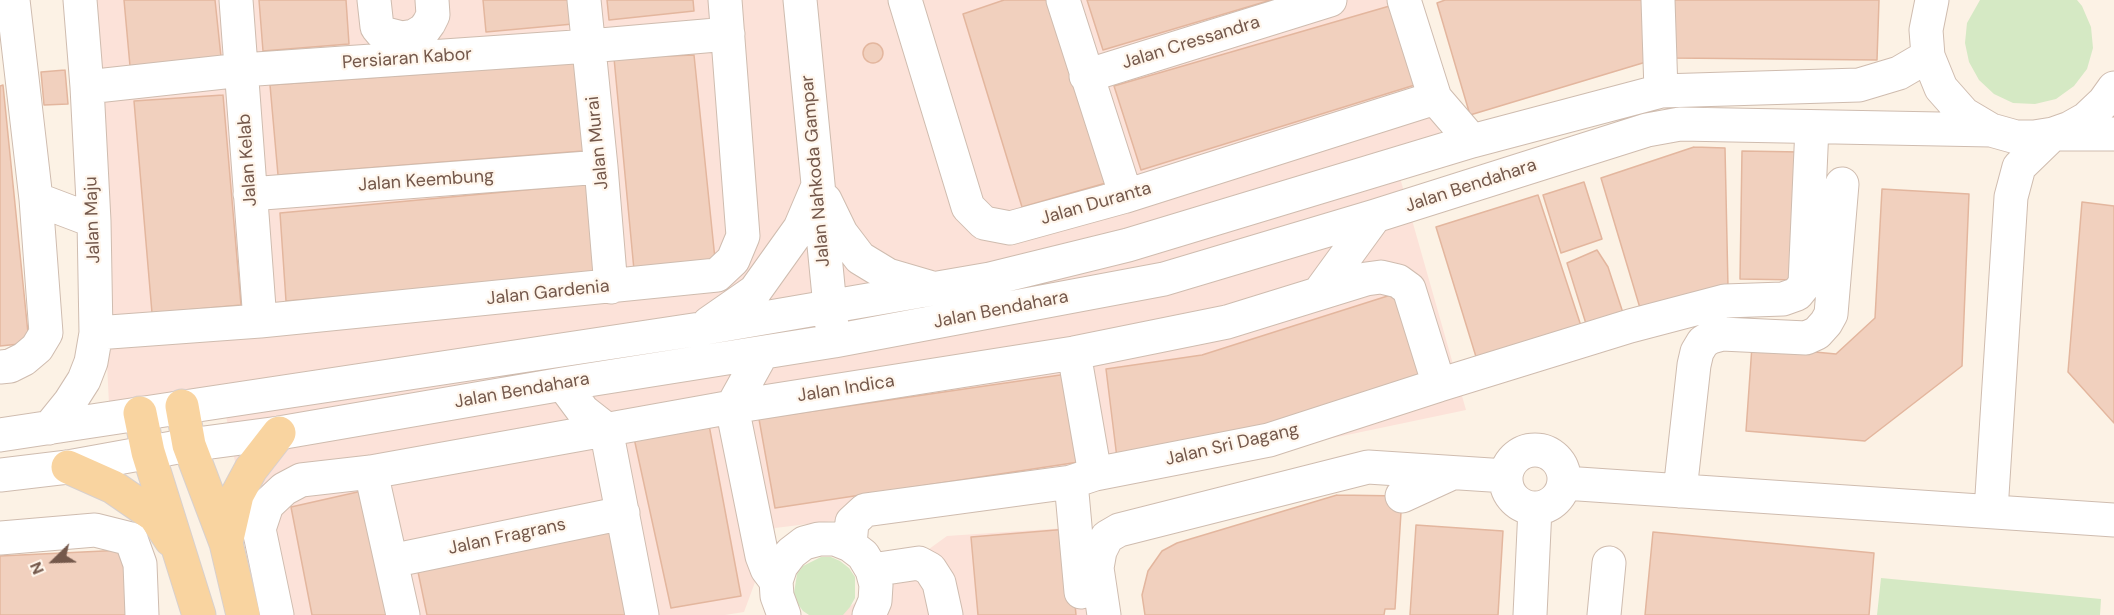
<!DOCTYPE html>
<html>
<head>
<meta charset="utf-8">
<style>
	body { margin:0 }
	#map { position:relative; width:2114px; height:615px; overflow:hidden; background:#fcf2e5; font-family:"DM Sans",sans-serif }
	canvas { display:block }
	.north { position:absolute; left:24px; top:531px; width:60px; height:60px; -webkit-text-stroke:4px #fff6ec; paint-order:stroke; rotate:247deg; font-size:16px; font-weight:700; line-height:24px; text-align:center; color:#74584b }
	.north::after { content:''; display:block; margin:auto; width:21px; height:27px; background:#74584b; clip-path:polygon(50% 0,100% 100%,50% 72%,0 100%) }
</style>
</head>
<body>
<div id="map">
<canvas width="2114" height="615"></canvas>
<div class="north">N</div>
</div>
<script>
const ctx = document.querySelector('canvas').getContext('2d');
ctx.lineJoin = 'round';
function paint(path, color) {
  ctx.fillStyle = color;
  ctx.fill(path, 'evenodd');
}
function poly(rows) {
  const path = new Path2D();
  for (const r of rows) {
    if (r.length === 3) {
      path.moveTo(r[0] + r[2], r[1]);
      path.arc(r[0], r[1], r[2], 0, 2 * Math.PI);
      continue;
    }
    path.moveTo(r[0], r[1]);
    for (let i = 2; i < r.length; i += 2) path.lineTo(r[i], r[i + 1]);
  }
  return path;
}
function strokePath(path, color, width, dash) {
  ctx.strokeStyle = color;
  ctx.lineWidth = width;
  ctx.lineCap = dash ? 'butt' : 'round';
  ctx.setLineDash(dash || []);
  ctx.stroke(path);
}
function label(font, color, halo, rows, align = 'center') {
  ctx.font = font + ' "DM Sans",sans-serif';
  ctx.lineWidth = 4.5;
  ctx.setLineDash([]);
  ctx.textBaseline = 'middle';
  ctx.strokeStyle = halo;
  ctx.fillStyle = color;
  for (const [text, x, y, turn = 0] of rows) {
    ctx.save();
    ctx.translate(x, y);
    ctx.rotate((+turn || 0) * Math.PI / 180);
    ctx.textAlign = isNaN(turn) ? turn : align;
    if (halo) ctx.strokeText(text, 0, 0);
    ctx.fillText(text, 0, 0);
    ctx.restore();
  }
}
paint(poly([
	[89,0,1397,0,1442,139,1393,153,1466,410,1085,490,775,528,744,612,725,615,265,615,220,385,109,404],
	[1081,527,1093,615,838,615,947,536]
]), '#fce2d9');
paint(poly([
	[1980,0,2077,0,2082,6,2091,27,2093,48,2087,69,2074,86,2056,99,2035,104,2013,103,1994,94,1979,80,1969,62,1965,43,1967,23],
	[821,557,831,557,840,561,849,568,855,577,855,598,850,607,843,615,809,615,803,611,797,603,794,593,797,574,803,566],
	[1881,578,2101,599,2100,615,1877,615]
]), '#d5e9c4');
const building = poly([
	[124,0,215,0,221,57,130,66,124,0],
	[259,0,346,0,349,44,263,51,259,0],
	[483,0,570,0,573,24,486,32,483,0],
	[607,0,693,0,694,11,609,20,607,0],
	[1004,0,1047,0,1106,183,1022,207,963,14,1004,0],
	[1087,0,1271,0,1103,50,1087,0],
	[1445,0,1648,0,1646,62,1470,115,1437,3,1445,0],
	[1673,0,1879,0,1877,60,1672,58,1673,0],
	[1393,5,1418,84,1141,170,1114,86,1393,5],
	[873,53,10],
	[694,55,715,259,634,270,614,58,694,55],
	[575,63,583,151,278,175,270,85,575,63],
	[65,70,68,104,44,105,41,72,65,70],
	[3,85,29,343,0,346,0,86,3,85],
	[223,95,241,305,152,313,134,101,223,95],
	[1694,147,1725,148,1728,287,1640,308,1601,178,1694,147],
	[1742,151,1800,152,1799,280,1740,279,1742,151],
	[1584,182,1602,239,1561,253,1543,195,1584,182],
	[589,184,596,275,286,301,280,213,589,184],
	[1882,189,1969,194,1962,366,1865,441,1746,431,1752,346,1836,354,1875,318,1882,189],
	[1538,195,1582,329,1477,360,1436,227,1538,195],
	[2082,202,2114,206,2114,423,2068,372,2082,202],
	[1597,250,1608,267,1624,316,1587,327,1567,263,1597,250],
	[1397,293,1424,377,1237,436,1117,458,1106,369,1202,355,1397,293],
	[1067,374,1079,462,775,508,759,419,1067,374],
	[709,425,741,596,671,608,634,438,709,425],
	[362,491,390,615,312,615,291,507,362,491],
	[1337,495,1402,496,1395,609,1385,609,1384,615,1145,615,1142,595,1148,571,1162,551,1177,543,1337,495],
	[1416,525,1503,531,1498,615,1410,615,1416,525],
	[615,527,632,615,427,615,417,567,615,527],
	[1068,529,1076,615,978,615,971,537,1068,529],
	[1653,532,1874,553,1869,615,1645,615,1653,532],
	[124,550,130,615,0,615,0,556,124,550]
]);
paint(building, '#f1d0be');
strokePath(building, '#e3b69e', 1.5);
const minor = poly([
	[236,0,260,321],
	[374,0,377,27,382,33,402,38,414,36,424,30,429,23,433,15,432,0],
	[584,0,601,167,611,287],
	[800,0,832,327],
	[905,0,968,207,984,223,1010,228,1126,196,1435,98],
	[1063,0,1126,196],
	[1404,0,1435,98,1472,141],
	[1658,0,1661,91],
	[1932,0,1926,30,1928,56,1941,88,1964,114,1991,130,2016,137,2034,137,2053,134,2070,128,2086,119,2104,102,2114,88],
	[1086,76,1330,0],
	[87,87,242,70,589,46,728,34],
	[250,194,601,167],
	[36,199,94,221],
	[825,200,841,233,860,258,888,275,929,287],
	[1319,293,1375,216],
	[709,323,755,291,800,228,817,188],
	[96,333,260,321,717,275,733,260,743,236,725,0],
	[762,353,732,407,762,556,767,569,776,581],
	[1074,353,1095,474],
	[0,367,10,366,24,359,37,348,46,333,36,199,13,0],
	[563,384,583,411,606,429,642,615],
	[1439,385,1630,326,1725,301,1783,299,1797,294,1805,284,1812,127],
	[49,428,70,402,84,380,91,362,96,333,94,221,87,87,80,0],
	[0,435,700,329,990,279,1128,245,1472,141,1661,91,1859,85,1899,73,1928,56],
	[1535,479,29],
	[371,472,403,615],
	[0,475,68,467,189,445,279,433,563,384,834,341,1164,279,1375,216,1647,130,1680,124,1991,130],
	[1071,482,1081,592],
	[1564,483,2114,520],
	[1680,491,1694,365,1697,352,1703,342,1711,337,1722,334,1806,338,1817,333,1826,323,1831,314,1842,184],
	[1402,496,1450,474],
	[1991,511,2011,197,2019,167,2053,134,2114,134],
	[0,538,95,530,131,539,140,564,142,615],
	[391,561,623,513],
	[872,570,919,563,930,569,939,583,946,615],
	[277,615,259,529,267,505,284,489,301,480,371,472,732,407,1074,353,1227,322,1366,279,1381,277,1398,281,1409,289,1439,385,1269,440,1095,474,1071,482,865,510,852,522,850,545],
	[784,615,777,596,776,581,781,566,791,553,804,543,819,539,835,539,850,545,863,555,872,570,876,585,875,601,869,615],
	[1104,615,1097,568,1100,551,1107,537,1119,530,1368,467,1506,476],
	[1530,615,1535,508],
	[1604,615,1609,563]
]);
const major = poly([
	[182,406,189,445,226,543,243,615],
	[140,413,148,452,199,615],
	[68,467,113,487,155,516,171,540],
	[226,543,237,495,251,469,279,433]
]);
strokePath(minor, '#cfbcaf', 35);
strokePath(major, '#d8d0cd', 35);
strokePath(minor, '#fff', 33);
strokePath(major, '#f9d4a0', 33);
label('18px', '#74584b', '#fff6ec', [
	["Jalan Cressandra",1191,43,-17],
	["Persiaran Kabor",407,59,-4],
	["Jalan Murai",598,143,-96],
	["Jalan Kelab",248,160,-94],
	["Jalan Nahkoda Gampar",816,171,-95],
	["Jalan Keembung",426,181,-4],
	["Jalan Bendahara",1471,186,-18],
	["Jalan Duranta",1096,204,-16],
	["Jalan Maju",93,220,-92],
	["Jalan Gardenia",548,293,-6],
	["Jalan Bendahara",1001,310,-11],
	["Jalan Indica",846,389,-9],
	["Jalan Bendahara",522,391,-10],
	["Jalan Sri Dagang",1232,445,-13],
	["Jalan Fragrans",507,537,-12]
]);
</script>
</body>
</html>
